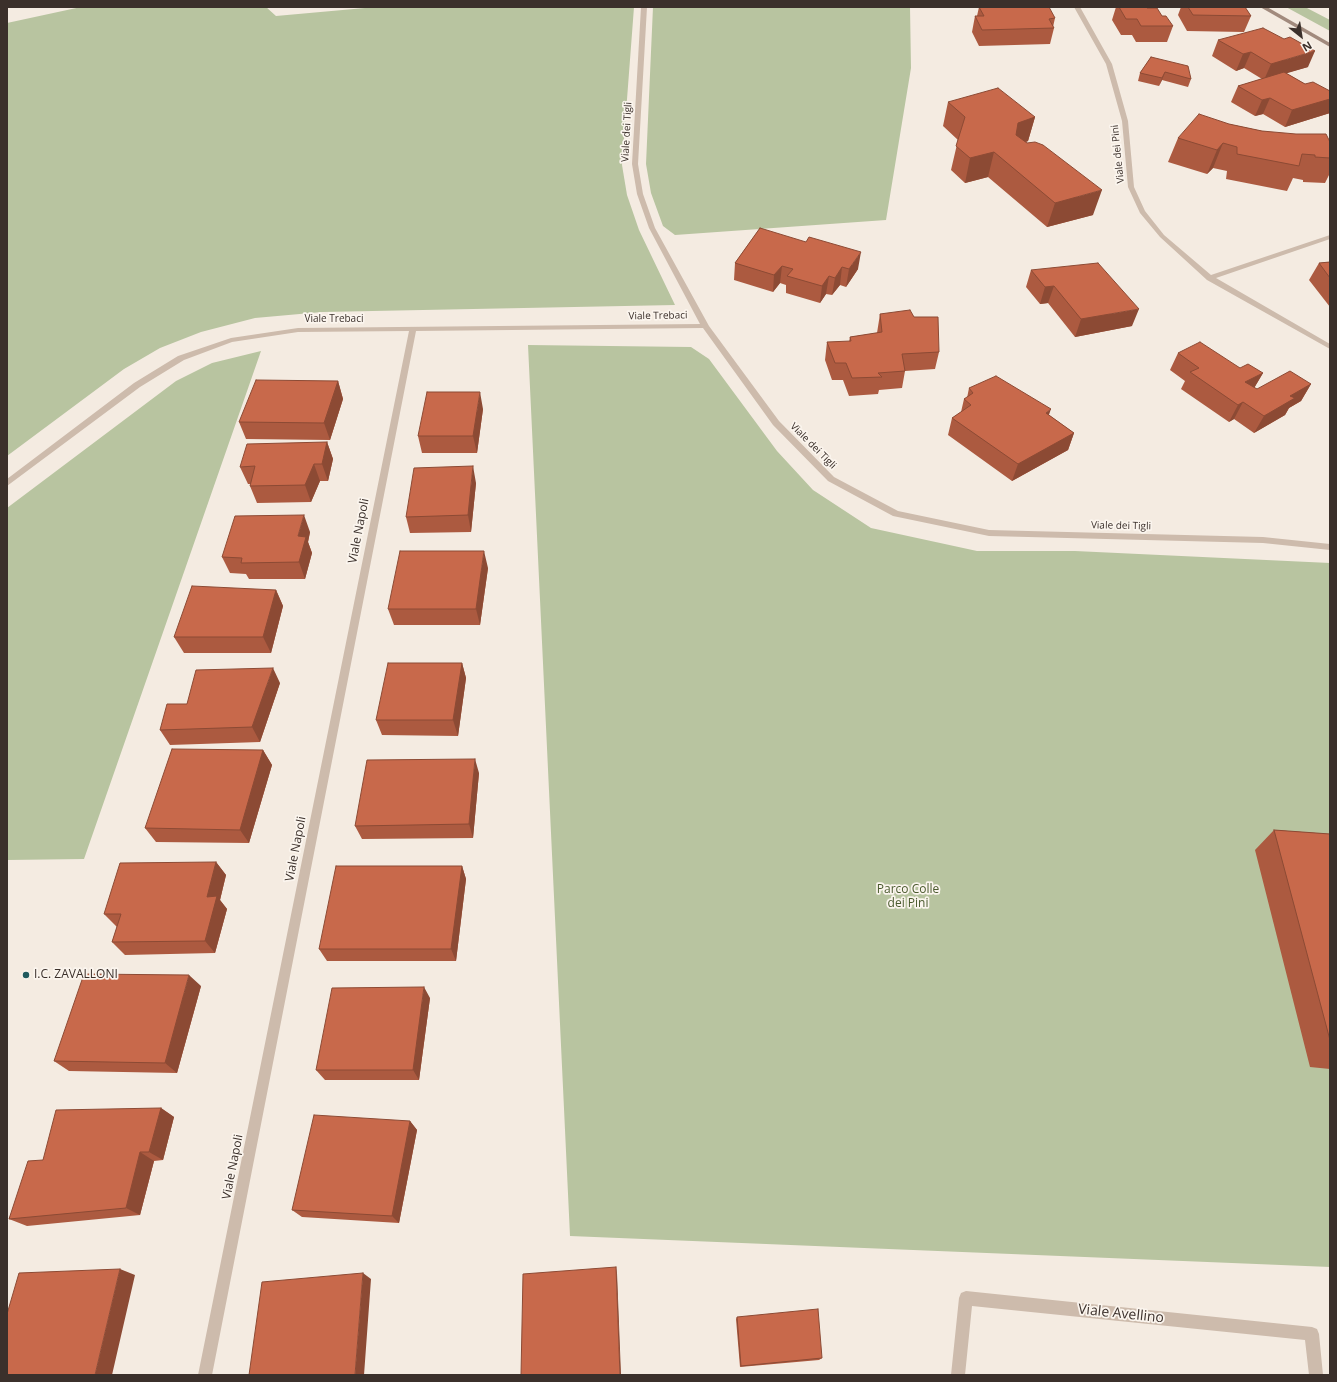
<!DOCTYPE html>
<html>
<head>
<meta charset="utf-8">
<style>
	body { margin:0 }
	#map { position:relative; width:1337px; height:1382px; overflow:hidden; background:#f4ebe1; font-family:"Open Sans",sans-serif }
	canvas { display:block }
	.frame { position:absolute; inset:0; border:8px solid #3b302b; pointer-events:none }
	.north { position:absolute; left:1281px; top:16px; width:40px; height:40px; -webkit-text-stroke:3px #fbf5ee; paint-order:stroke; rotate:150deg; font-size:11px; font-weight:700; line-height:16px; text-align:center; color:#3b302b }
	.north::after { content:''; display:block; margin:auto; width:14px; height:18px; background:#3b302b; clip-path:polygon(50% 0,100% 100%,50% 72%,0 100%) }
</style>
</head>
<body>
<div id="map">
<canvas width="1337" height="1382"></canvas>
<div class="frame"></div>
<div class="north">N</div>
</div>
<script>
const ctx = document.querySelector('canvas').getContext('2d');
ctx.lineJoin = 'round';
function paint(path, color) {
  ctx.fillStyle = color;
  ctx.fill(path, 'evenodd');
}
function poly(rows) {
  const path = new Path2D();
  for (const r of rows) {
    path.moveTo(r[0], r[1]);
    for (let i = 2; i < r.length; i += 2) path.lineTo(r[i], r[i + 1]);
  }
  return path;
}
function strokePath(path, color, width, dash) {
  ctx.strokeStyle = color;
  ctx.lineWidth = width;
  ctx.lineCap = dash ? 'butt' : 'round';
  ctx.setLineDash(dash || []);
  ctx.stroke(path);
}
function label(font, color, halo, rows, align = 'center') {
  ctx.font = font + ' "Open Sans",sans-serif';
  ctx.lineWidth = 3.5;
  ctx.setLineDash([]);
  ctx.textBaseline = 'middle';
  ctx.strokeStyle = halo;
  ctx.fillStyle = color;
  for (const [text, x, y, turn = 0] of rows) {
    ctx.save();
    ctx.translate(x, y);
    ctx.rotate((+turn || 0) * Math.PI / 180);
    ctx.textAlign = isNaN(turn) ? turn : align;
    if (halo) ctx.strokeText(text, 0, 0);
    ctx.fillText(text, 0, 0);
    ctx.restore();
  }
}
paint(poly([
	[81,7,266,7,276,16,376,7,634,7,622,165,627,195,639,230,675,305,322,312,255,318,201,332,160,348,124,369,7,456,7,23],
	[653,7,910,7,911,68,886,220,675,235,663,226,651,193,646,164],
	[1286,7,1305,7,1330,20,1330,31],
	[528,345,691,347,709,359,777,451,813,490,871,528,977,551,1075,551,1330,563,1330,1267,570,1236],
	[261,351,84,859,7,860,7,508,176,381,212,363]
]), '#b8c4a0');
paint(poly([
	[641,7,647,7,638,164,643,194,655,228,709,326,779,421,834,477,898,511,989,530,1263,537,1330,544,1330,550,1263,543,989,536,893,516,828,481,773,425,703,328,416,331,212,1375,198,1375,409,331,298,332,232,342,184,360,140,387,7,486,7,479,134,383,178,356,231,338,298,328,700,324,649,228,637,194,632,164,641,7],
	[1074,7,1080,7,1112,64,1128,121,1134,187,1145,211,1164,235,1211,275,1330,235,1330,239,1216,278,1330,344,1330,349,1207,280,1160,237,1140,213,1128,187,1122,121,1106,64,1074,7],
	[966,1291,1312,1327,1317,1329,1319,1334,1323,1375,1309,1375,1305,1340,972,1306,965,1375,951,1375,959,1298,961,1293,966,1291]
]), '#cdbbac');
paint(poly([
	[1260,7,1267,7,1330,43,1330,47,1260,7]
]), '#a18a7d');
paint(poly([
	[979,7,1055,18,1053,27,1054,28,1050,44,979,46,972,32,975,16,977,16],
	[1116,7,1147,7,1147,8,1162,16,1173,26,1167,42,1136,42,1132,35,1121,35,1112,20],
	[1181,7,1245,7,1251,16,1244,32,1187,31,1178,15],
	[1218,40,1308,67,1286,73,1305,84,1330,91,1330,113,1285,127,1263,114,1255,116,1231,102,1238,86,1262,79,1244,68,1236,71,1212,56],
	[1151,57,1191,79,1188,87,1162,80,1159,86,1138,81,1140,73],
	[948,102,1035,117,1028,141,1026,142,1093,215,1047,227,988,177,965,183,951,170,958,140,943,126],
	[1229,124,1262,131,1330,142,1330,173,1325,183,1303,182,1303,180,1293,178,1287,191,1226,179,1227,171,1213,168,1207,174,1168,162,1178,138],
	[760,228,858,269,846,287,840,285,832,295,826,294,820,303,786,293,786,285,780,283,773,292,734,280,735,263],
	[1330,262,1330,307,1309,280,1319,263],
	[1031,270,1132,326,1075,337,1048,303,1040,304,1026,287],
	[880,314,914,317,939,352,935,369,905,371,902,388,879,390,878,394,849,396,843,380,832,380,825,360,827,342,849,342,850,337,877,333],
	[1178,353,1240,368,1263,373,1254,388,1257,389,1311,384,1301,401,1289,408,1285,415,1254,433,1234,419,1229,422,1181,389,1185,381,1170,370],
	[338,381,343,399,330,440,246,439,239,422],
	[969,388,1049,415,1074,433,1068,450,1012,481,948,435,952,418,961,412,964,399,967,398],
	[483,409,477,453,422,453,418,436],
	[327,442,333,459,328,481,320,481,311,502,257,503,250,486,251,484,248,484,240,467],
	[476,483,471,532,410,533,406,517],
	[310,532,308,542,312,553,305,579,249,579,246,574,230,573,222,557],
	[488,568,480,625,394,625,388,609],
	[276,590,283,606,271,653,184,653,174,637],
	[462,663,466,678,458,736,382,735,376,720],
	[280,683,260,742,170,745,160,730,187,704],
	[263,750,272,765,249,843,156,842,145,828],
	[479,773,473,838,362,839,355,826],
	[1274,830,1330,834,1330,1069,1310,1067,1255,850],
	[216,862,226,875,220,900,227,909,215,953,125,955,112,942,117,927,104,914],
	[462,866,466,879,456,961,327,961,319,949],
	[201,986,177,1073,69,1071,54,1061],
	[430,998,419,1080,325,1080,316,1070],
	[161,1108,174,1117,163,1160,154,1161,140,1215,27,1226,9,1219,43,1160],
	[410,1121,417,1130,399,1223,302,1217,292,1210],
	[737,1317,822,1358,819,1360,740,1367,736,1319]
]), '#ac5a40');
paint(poly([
	[1315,51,1308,67,1264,80,1271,64],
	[1251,52,1244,68,1236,71,1243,54],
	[1165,72,1162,80,1159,86,1162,78],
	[1270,98,1263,114,1255,116,1262,100],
	[1330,99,1330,113,1285,127,1292,110],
	[1035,117,1028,141,1012,147,1018,123],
	[1223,143,1213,168,1207,174,1217,150],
	[994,152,988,177,965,183,970,158],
	[1102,190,1093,215,1047,227,1055,203],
	[861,252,858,269,846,287,849,269],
	[782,266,780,283,773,292,774,275],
	[842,267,840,285,832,295,835,278],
	[829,276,826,294,820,303,822,286],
	[1054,286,1048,303,1040,304,1045,287],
	[1139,309,1132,326,1075,337,1081,319],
	[1263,373,1253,390,1245,382],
	[338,381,343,399,330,440,324,423],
	[1311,384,1301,401,1289,408,1285,415,1254,433,1264,416,1290,396],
	[480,392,483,409,477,453,473,436],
	[1243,402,1234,419,1229,422,1238,405],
	[1051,409,1045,426,1046,413],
	[1074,433,1068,450,1012,481,1018,464],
	[327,442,333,459,328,481,322,464],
	[314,464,320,481,311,502,305,485],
	[473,466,476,483,471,532,468,515],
	[304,515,310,532,308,542,312,553,305,579,299,562,298,536],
	[484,551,488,568,480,625,476,609],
	[276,590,283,606,271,653,263,637],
	[462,663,466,678,458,736,453,720],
	[273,668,280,683,260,742,252,727],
	[263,750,272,765,249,843,240,830],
	[475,759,479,773,473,838,469,824],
	[216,862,226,875,220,900,227,909,215,953,205,941,207,897],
	[462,866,466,879,456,961,451,949],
	[189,975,201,986,177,1073,165,1063],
	[424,987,430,998,419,1080,413,1070],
	[161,1108,174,1117,163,1160,149,1152],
	[410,1121,417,1130,399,1223,392,1216],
	[140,1152,154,1161,140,1215,126,1208],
	[616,1267,617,1273,621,1375,620,1375],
	[120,1269,135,1275,112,1375,95,1375],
	[363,1273,371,1279,364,1375,355,1375]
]), '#8c4a34');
const building = poly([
	[979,7,1049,7,1055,18,1049,19,1054,28,982,30,975,16,984,16,979,7],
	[1119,7,1147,7,1147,8,1157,8,1162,16,1166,16,1173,26,1141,26,1137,19,1126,19,1119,7],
	[1188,7,1245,7,1251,16,1193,15,1188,7],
	[1263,28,1284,39,1290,37,1315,51,1271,64,1251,52,1243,54,1218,40,1263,28],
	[1151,57,1188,66,1191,79,1165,72,1162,78,1140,73,1151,57],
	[1284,72,1305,84,1313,82,1330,91,1330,99,1292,110,1270,98,1262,100,1238,86,1284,72],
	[998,88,1035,117,1018,123,1016,135,1027,143,1035,142,1043,145,1102,190,1055,203,994,152,970,158,956,146,965,117,948,102,998,88],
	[1199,114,1229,124,1262,131,1296,134,1326,134,1330,142,1330,158,1315,157,1315,155,1302,154,1299,166,1237,154,1237,147,1223,143,1217,150,1178,138,1199,114],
	[760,228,806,242,809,237,861,252,849,269,842,267,835,278,829,276,822,286,787,276,793,269,782,266,774,275,735,263,760,228],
	[1330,262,1330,278,1319,263,1330,262],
	[1098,263,1139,309,1081,319,1054,286,1045,287,1031,270,1098,263],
	[910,310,914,317,938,317,939,352,902,354,905,371,878,373,882,377,852,378,846,363,835,363,827,342,851,341,850,337,882,332,880,314,910,310],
	[1200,342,1240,368,1248,364,1263,373,1245,382,1257,389,1290,371,1311,384,1290,396,1295,398,1264,416,1243,402,1238,405,1190,372,1199,368,1178,353,1200,342],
	[996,376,1051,409,1046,413,1074,433,1018,464,952,418,971,405,964,399,973,393,969,388,996,376],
	[256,380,338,381,324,423,239,422,256,380],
	[427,392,480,392,473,436,418,436,427,392],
	[327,442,322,464,314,464,305,485,250,486,255,466,240,467,247,444,327,442],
	[473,466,468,515,406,517,414,468,473,466],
	[304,515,298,536,306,537,299,562,241,563,242,558,222,557,235,516,304,515],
	[400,551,484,551,476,609,388,609,400,551],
	[192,586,276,590,263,637,174,637,192,586],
	[388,663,462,663,453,720,376,720,388,663],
	[273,668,252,727,160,730,167,704,187,704,196,670,273,668],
	[172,749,263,750,240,830,145,828,172,749],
	[475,759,469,824,355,826,367,760,475,759],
	[1274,830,1330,834,1330,1040,1274,830],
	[216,862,207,897,217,896,205,941,112,942,121,914,104,914,120,863,216,862],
	[336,866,462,866,451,949,319,949,336,866],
	[84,974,189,975,165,1063,54,1061,84,974],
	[424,987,413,1070,316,1070,332,988,424,987],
	[161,1108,149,1152,140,1152,126,1208,9,1219,28,1161,43,1160,56,1110,161,1108],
	[314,1115,410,1121,392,1216,292,1210,314,1115],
	[616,1267,620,1375,521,1375,523,1274,616,1267],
	[120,1269,95,1375,7,1375,7,1314,19,1273,120,1269],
	[363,1273,355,1375,249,1375,262,1282,363,1273],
	[818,1309,822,1358,741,1366,737,1317,818,1309]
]);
paint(building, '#c8694b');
strokePath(building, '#8c4a34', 1);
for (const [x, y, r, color] of [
	[26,975,4,"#1f5a5e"]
]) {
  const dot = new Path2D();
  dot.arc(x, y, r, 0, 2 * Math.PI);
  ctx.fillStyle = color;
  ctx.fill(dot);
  strokePath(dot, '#fbf5ee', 1.5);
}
label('10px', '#3b302b', '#fbf5ee', [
	["Viale dei Tigli",627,132,-87],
	["Viale dei Pini",1118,154,-96],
	["Viale Trebaci",658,316,-1],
	["Viale Trebaci",334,319],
	["Viale dei Tigli",813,446,45],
	["Viale dei Tigli",1121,526,1]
]);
label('12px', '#3b302b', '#fbf5ee', [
	["Viale Napoli",359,531,-79],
	["Viale Napoli",296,849,-79],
	["Viale Napoli",233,1167,-79]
]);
label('12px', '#4a5a2e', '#fbf5ee', [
	["Parco Colle",908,890],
	["dei Pini",908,904]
]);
label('12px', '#3b302b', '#fbf5ee', [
	["I.C. ZAVALLONI",34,975]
], 'left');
label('14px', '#3b302b', '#fbf5ee', [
	["Viale Avellino",1121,1314,6]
]);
</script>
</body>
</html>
